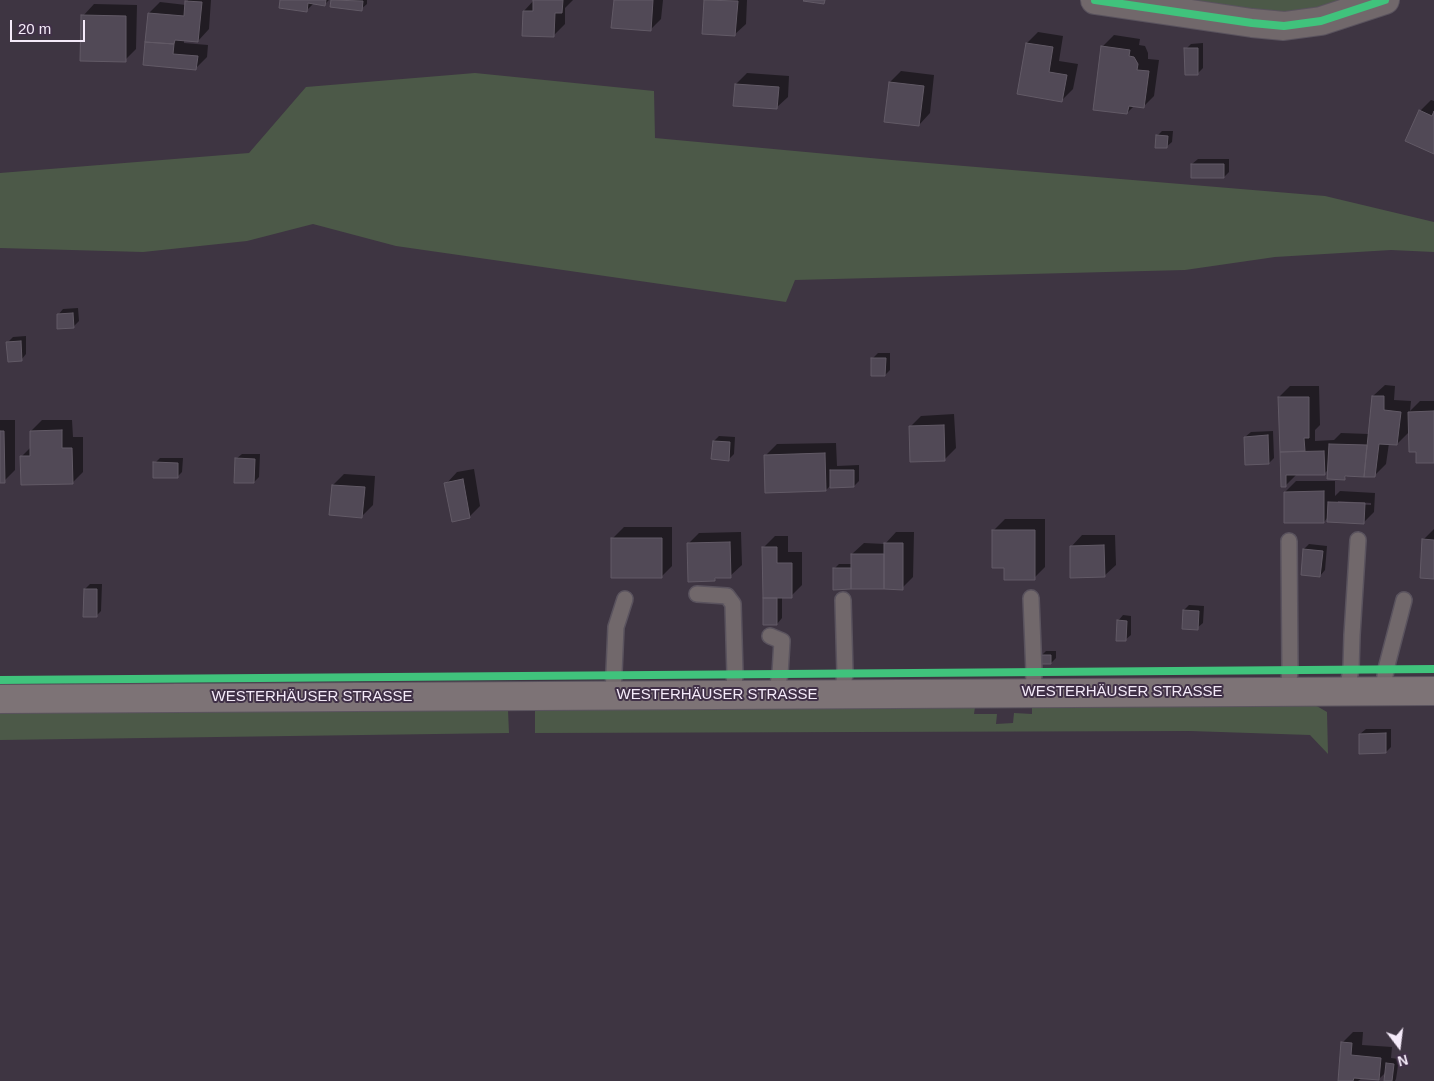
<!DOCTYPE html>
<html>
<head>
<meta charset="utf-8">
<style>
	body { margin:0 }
	#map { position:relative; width:1434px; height:1081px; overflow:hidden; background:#3e3542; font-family:Arial,sans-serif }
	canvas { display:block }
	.north { position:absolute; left:1374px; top:1021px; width:50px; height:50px; -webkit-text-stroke:4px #403047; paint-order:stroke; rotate:165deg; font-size:14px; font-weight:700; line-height:20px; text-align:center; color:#f4eaf9 }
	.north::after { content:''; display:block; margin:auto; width:18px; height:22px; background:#f4eaf9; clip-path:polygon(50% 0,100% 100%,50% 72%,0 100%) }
	.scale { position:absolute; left:10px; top:20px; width:75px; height:22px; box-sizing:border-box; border:2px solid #f4eaf9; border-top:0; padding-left:6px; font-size:15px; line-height:18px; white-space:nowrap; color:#f4eaf9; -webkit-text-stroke:4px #403047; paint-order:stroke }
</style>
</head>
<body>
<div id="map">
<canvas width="1434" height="1081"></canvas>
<div class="north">N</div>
<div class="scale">20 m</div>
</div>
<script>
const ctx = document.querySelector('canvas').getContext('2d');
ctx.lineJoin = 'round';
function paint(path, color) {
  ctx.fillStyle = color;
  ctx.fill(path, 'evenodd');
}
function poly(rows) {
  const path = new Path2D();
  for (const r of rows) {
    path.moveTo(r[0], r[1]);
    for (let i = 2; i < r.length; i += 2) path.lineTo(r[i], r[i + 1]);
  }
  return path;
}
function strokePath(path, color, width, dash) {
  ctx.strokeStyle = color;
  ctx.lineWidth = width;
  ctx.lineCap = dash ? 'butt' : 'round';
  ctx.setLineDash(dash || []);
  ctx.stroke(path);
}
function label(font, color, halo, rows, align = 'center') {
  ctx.font = font + ' Arial,sans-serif';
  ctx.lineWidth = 4;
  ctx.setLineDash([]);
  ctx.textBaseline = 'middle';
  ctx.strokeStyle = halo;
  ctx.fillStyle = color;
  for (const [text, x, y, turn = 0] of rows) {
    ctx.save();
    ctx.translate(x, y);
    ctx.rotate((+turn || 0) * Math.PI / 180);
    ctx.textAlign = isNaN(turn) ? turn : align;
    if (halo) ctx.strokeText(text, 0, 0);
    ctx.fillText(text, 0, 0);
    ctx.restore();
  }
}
paint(poly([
	[1176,0,1349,0,1310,12,1270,18],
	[475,73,654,91,655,138,892,160,1325,196,1434,222,1434,252,1391,250,1275,257,1185,270,795,280,786,302,396,246,313,224,247,241,143,252,0,248,0,173,249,153,306,87],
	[1315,705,1327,712,1328,754,1310,735,1190,731,535,733,535,709,975,707,974,714,997,714,996,724,1013,723,1014,713,1032,714,1032,706],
	[508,710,509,733,0,740,0,712]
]), '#4c5948');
paint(poly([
	[188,0,211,0,209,29,198,41,184,39,184,43,208,45,207,57,196,68,145,64,149,13,160,2,186,5],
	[281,0,329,0,325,4,314,3,306,11],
	[332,0,367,0,367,4,361,9,331,6],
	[534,0,573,0,565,8,565,24,554,35,524,11],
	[615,0,663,0,661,19,650,30],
	[706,0,747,0,746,24,734,35,703,33],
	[94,4,137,5,136,49,125,60,83,16],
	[1038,32,1063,36,1059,61,1078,64,1073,89,1062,100,1027,43],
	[1114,35,1140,39,1139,45,1145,46,1148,53,1148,59,1159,60,1154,96,1143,107,1134,106,1127,113,1103,46],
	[1203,43,1203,68,1197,74,1186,49,1191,44],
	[901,71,934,75,930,113,919,125,890,82],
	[747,73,789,76,788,97,776,108,736,84],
	[1431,100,1434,101,1434,153,1420,111],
	[1162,131,1173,131,1172,142,1166,147,1157,136],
	[1198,159,1229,159,1229,172,1224,177,1192,164],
	[78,308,79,321,73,327,58,315,63,309],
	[26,336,26,354,21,360,8,342,13,337],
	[878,353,890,353,890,370,885,375,872,359],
	[1385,385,1395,386,1394,400,1411,401,1410,411,1420,401,1434,401,1434,462,1417,451,1410,431,1397,444,1389,443,1386,464,1375,475,1348,475,1345,478,1329,469,1325,473,1296,475,1285,486,1282,486,1279,397,1290,386,1319,386,1320,425,1315,430,1315,441,1334,440,1341,433,1369,434,1373,396],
	[954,414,956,448,945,459,910,427,921,416],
	[0,420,15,420,15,470,4,481,0,482],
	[42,420,72,420,73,437,83,437,83,472,72,483,22,456,31,447,31,431],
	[1273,431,1274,458,1269,463,1245,437,1251,432],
	[719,436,735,437,734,454,729,459,714,441],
	[836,443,837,466,859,465,859,481,854,486,832,484,826,490,766,455,777,444],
	[242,454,260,454,259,477,254,482,236,459],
	[160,458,183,458,182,472,177,477,155,463],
	[474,469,480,506,469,517,446,484,457,472],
	[344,474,375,476,373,505,362,516,333,485],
	[1296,481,1335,481,1335,496,1340,491,1375,493,1374,512,1363,523,1328,517,1324,522,1285,492],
	[1338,501,1371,503,1371,505,1338,503],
	[1005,519,1045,519,1045,567,1034,578,1005,566,994,530],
	[624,527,672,527,672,566,661,577,613,538],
	[1434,529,1434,578,1423,540],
	[741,532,742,565,730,576,718,577,714,580,688,544,699,533],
	[896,532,914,532,913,577,902,588,834,569,839,564,852,564,852,554,864,543,885,544],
	[1082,535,1115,535,1116,565,1104,576,1071,547],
	[775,536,788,536,788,552,802,552,802,585,791,596,782,596,782,618,777,624,763,548],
	[1309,544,1327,546,1325,570,1320,576,1304,549],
	[90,584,102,584,101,611,96,616,85,589],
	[1189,605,1204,606,1203,623,1197,628,1184,610],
	[1123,615,1131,616,1131,635,1125,640,1118,621],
	[1046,651,1056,651,1056,658,1051,663,1041,656],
	[1366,729,1391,729,1391,747,1386,752,1360,734],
	[1353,1032,1363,1032,1362,1045,1392,1047,1391,1058,1399,1059,1396,1079,1395,1081,1385,1081,1386,1072,1379,1079,1362,1078,1358,1081,1339,1081,1342,1043]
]), '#0007');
const building = poly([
	[280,0,326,0,325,6,308,3,307,12,279,8,280,0],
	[331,0,363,1,362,11,330,7,331,0],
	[533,0,563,0,562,13,555,13,554,37,522,36,523,11,533,11,533,0],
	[614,0,653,0,651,31,611,28,614,0],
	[704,0,738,1,735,36,702,34,704,0],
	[804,0,825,0,824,4,803,1,804,0],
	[185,1,202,2,198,42,175,40,174,44,145,42,148,13,184,16,185,1],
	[81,15,126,16,126,62,80,61,81,15],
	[145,42,174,44,173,54,198,56,196,70,143,65,145,42],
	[1026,43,1053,47,1049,72,1067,75,1062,102,1017,94,1026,43],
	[1101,46,1130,50,1129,56,1134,57,1138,64,1137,70,1149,71,1144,108,1129,106,1127,114,1093,110,1101,46],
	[1184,48,1198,48,1198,75,1185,75,1184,48],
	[889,82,924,86,919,126,884,122,889,82],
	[735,84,779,87,777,109,733,106,735,84],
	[1419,110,1432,116,1434,111,1434,154,1405,141,1419,110],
	[1156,135,1168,136,1167,148,1155,148,1156,135],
	[1191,164,1224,164,1224,178,1191,178,1191,164],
	[73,313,74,328,57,329,57,314,73,313],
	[21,341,22,361,8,362,6,342,21,341],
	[871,358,886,358,885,376,871,376,871,358],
	[1372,396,1384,396,1384,410,1401,412,1397,445,1379,444,1375,477,1364,477,1372,396],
	[1278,397,1309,397,1309,438,1304,438,1305,451,1280,452,1278,397],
	[1434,411,1434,463,1416,463,1416,452,1409,452,1408,412,1434,411],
	[944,425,945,461,910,462,909,426,944,425],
	[62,430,62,448,72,448,73,484,21,485,20,456,30,456,30,431,62,430],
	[0,431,4,431,5,483,0,483,0,431],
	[1268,435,1269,464,1245,465,1244,437,1268,435],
	[713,441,730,442,729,461,711,459,713,441],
	[1329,444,1367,445,1364,477,1345,476,1345,480,1327,479,1329,444],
	[1324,451,1325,475,1286,475,1286,487,1281,487,1280,452,1324,451],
	[825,453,826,491,765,493,764,455,825,453],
	[235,458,255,459,254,483,234,483,235,458],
	[153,462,178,463,178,478,153,478,153,462],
	[830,470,854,470,854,487,830,488,830,470],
	[463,479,470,518,452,522,444,483,463,479],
	[332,485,365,487,362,518,329,515,332,485],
	[1324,491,1324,523,1284,523,1284,492,1324,491],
	[1328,502,1365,503,1364,524,1327,522,1328,502],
	[992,530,1035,530,1035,580,1004,580,1004,568,992,568,992,530],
	[611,538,662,538,662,578,611,578,611,538],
	[1422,539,1434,540,1434,579,1420,578,1422,539],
	[730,542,731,578,715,578,715,581,688,582,687,543,730,542],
	[884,543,903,543,903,590,884,589,884,543],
	[1104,545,1105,577,1070,578,1070,546,1104,545],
	[762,547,777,547,777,563,792,563,792,598,763,598,762,547],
	[1303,549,1323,551,1320,577,1301,575,1303,549],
	[851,554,884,554,884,589,851,589,851,554],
	[833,568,851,568,851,589,833,590,833,568],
	[84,589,97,589,97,617,83,617,84,589],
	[763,598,777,598,777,625,763,625,763,598],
	[1183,610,1199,611,1198,630,1182,629,1183,610],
	[1117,620,1127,621,1126,641,1116,641,1117,620],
	[1040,655,1051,655,1051,664,1040,664,1040,655],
	[1386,733,1386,753,1359,754,1359,734,1386,733],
	[1341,1042,1352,1043,1351,1055,1381,1058,1379,1080,1354,1078,1353,1081,1338,1081,1341,1042],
	[1386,1063,1394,1064,1392,1081,1384,1081,1386,1063]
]);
paint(building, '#514956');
strokePath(building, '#625a66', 1);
const service = poly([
	[697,594,727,596,733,604,735,675,733,694],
	[1031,598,1034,673,1033,693],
	[770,636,782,641,780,674,776,694],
	[1347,691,1351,669,1352,635,1358,540],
	[1383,691,1386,669,1404,600],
	[1288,692,1290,670,1289,541],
	[842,694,845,674,843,600],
	[613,695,616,627,625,599]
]);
const minor = poly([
	[1095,0,1252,23,1284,26,1321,21,1385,0]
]);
const secondary = poly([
	[0,699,1434,691]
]);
strokePath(service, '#5a535e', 18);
strokePath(minor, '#5a535e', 30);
strokePath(secondary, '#5a535e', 30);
strokePath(service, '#71686b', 15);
strokePath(minor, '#71686b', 28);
strokePath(secondary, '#7d7376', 28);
strokePath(poly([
	[1095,0,1252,23,1284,26,1321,21,1385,0],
	[0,680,1434,669]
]), '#40c37c', 8);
label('15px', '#f4eaf9', '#403047', [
	["WESTERHÄUSER STRASSE",1122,692],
	["WESTERHÄUSER STRASSE",717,695],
	["WESTERHÄUSER STRASSE",312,697]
]);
</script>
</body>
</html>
